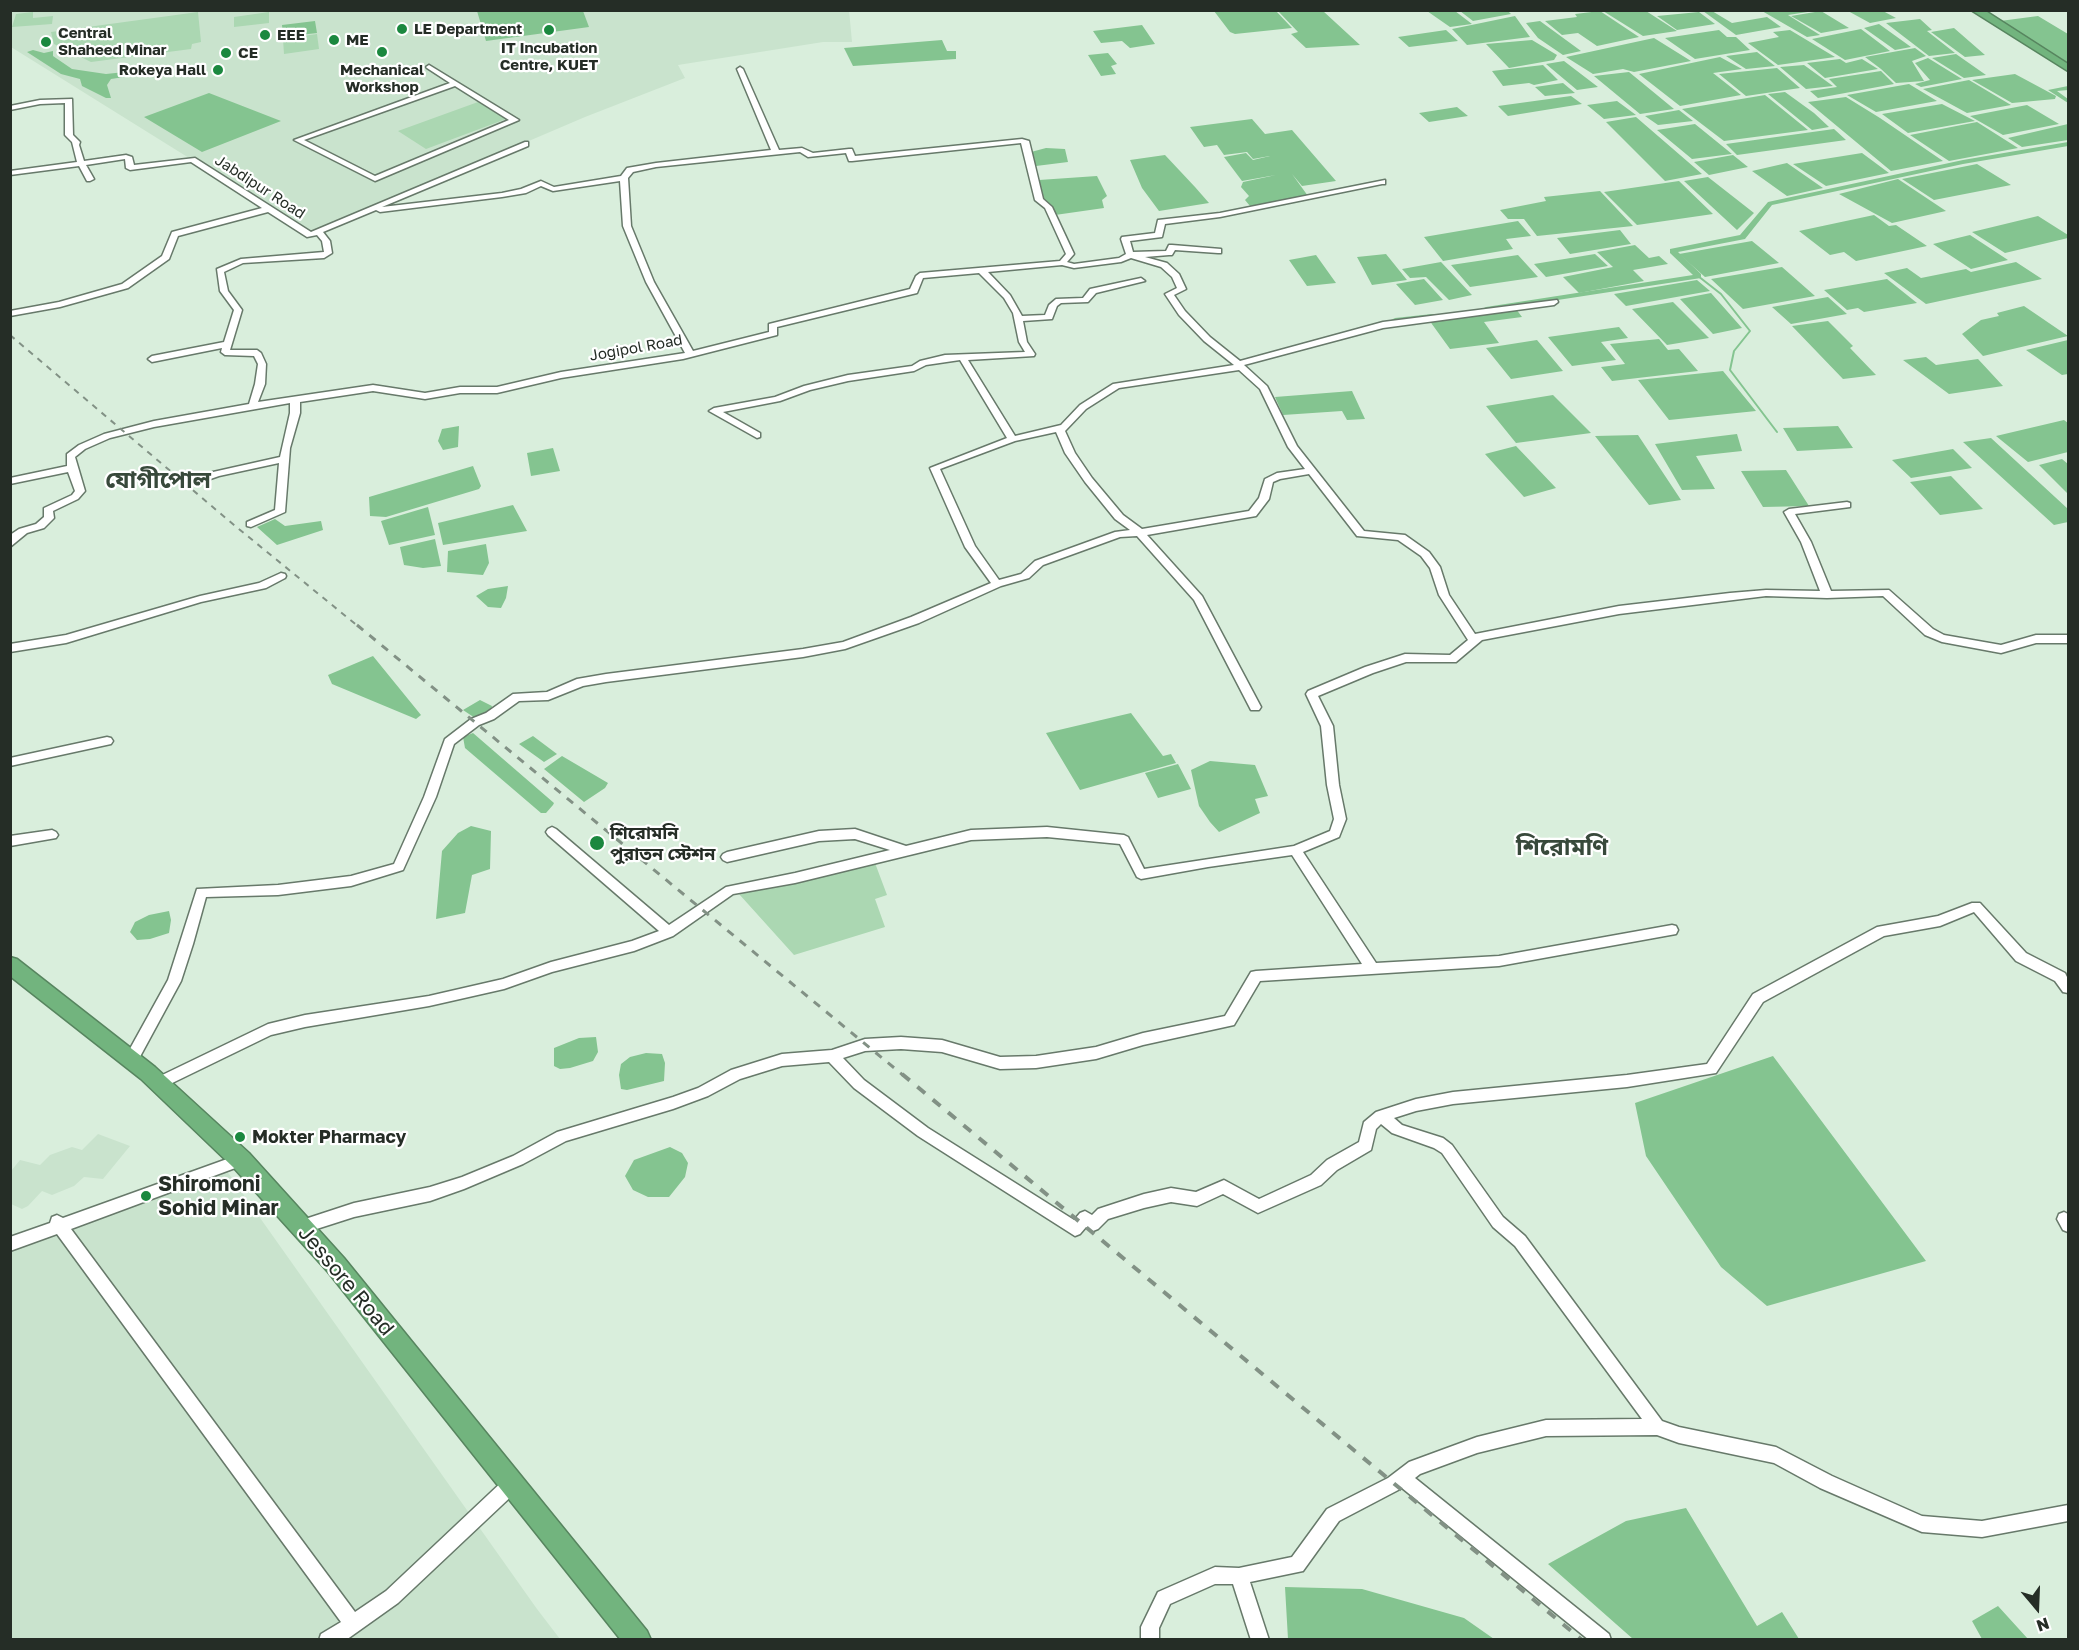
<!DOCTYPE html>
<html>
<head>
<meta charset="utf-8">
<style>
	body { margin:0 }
	#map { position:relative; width:2079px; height:1650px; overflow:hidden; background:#d9eedc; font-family:"Golos Text",sans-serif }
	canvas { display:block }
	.frame { position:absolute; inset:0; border:12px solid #252d26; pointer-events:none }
	.north { position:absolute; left:2007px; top:1578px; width:60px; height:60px; -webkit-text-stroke:4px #fff; paint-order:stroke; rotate:161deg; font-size:16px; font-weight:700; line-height:24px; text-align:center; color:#252d26 }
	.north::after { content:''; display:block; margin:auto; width:21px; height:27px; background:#252d26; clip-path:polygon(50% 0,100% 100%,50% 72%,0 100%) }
</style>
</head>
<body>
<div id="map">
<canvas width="2079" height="1650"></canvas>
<div class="frame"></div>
<div class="north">N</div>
</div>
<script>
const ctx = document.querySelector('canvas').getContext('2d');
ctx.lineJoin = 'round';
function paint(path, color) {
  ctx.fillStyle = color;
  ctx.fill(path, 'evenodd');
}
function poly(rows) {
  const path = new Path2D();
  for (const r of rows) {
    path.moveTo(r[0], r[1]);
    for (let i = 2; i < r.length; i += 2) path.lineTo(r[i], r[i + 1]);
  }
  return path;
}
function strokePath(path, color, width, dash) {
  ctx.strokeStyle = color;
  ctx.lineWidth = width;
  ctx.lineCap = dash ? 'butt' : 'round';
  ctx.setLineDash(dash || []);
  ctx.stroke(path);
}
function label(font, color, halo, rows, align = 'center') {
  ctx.font = font + ' "Golos Text","Noto Sans Bengali",sans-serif';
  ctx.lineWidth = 4.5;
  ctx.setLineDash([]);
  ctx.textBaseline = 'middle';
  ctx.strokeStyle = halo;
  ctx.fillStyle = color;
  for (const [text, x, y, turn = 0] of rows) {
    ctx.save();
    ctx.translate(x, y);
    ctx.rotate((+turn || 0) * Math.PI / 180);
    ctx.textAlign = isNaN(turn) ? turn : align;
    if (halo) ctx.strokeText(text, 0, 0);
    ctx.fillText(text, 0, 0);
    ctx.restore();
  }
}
paint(poly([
	[11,10,849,10,852,42,823,42,678,65,685,78,585,117,311,234,11,47],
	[98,1134,130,1146,103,1179,84,1177,74,1186,52,1195,42,1191,28,1206,22,1209,11,1204,11,1171,20,1160,40,1165,50,1155,72,1147,82,1150],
	[224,1167,537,1609,560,1639,11,1640,11,1248]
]), '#c9e3cd');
paint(poly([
	[33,12,33,18,53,16,52,24,12,27,16,14],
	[198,12,201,42,192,44,191,49,91,62,54,44,51,32],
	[269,12,269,23,234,27,234,17],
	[317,34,319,49,284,54,283,39],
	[478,102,506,119,426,149,398,131],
	[875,863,887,895,875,899,885,927,794,955,739,894]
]), '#abd7b2');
paint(poly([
	[477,11,583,11,589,27,486,41],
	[1214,11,1276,11,1292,28,1235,34,1230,32],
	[1278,11,1323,11,1360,45,1306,48,1291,34,1298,32],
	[1427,11,1455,11,1472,24,1450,27],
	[1460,11,1508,11,1511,14,1473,21],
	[1600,11,1639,37,1597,46,1578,33,1562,35,1545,21,1577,17,1575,14],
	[1603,11,1646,11,1677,31,1643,36],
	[1703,11,1712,11,1732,23,1767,17,1781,27,1736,35],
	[1762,11,1814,11,1788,15,1820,35,1807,37],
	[1821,11,1849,28,1821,33,1791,16],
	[1848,11,1883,11,1896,18,1870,23],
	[1699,12,1715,24,1677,30,1657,16],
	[1515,16,1530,37,1467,45,1452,29],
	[2038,16,2068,34,2068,63,2000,21],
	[1920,19,1932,30,1927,31,1955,53,1929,56,1886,23],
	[315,21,317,33,283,37,282,25],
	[1540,21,1581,51,1563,55,1538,38,1526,23],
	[1879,24,1911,47,1895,50,1864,28],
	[1142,25,1155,44,1130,48,1122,41,1101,43,1093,31],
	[1954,28,1985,55,1965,57,1931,32],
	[1861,29,1890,51,1845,60,1812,39],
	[1446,30,1458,41,1409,47,1398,37],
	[1719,30,1727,37,1736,37,1750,50,1695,59,1665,38],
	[1790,30,1835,57,1778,65,1748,43,1779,37,1773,32],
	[1654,38,1691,61,1634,72,1623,69,1593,74,1566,57],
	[942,40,947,51,956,51,956,59,853,66,844,48],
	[1532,40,1557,55,1554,60,1509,68,1486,44],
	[1915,48,1926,56,1912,61,1924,81,1896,83,1881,69,1865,57],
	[33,50,44,53,53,51,53,56,72,69,106,74,172,67,170,70,111,79,107,85,111,98,106,98,82,86,80,79,61,74,27,52],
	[1757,52,1775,66,1746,69,1726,56],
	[1108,53,1117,64,1111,66,1116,74,1101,76,1088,55],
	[1956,54,1986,75,1964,78,1932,58],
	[1720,57,1742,69,1713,73,1741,95,1680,106,1639,74],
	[1928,58,1962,79,1921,87,1915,84,1930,80,1915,63],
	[1840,59,1846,63,1862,59,1878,69,1825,78,1807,63],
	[1564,61,1598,87,1577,90,1546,64],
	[1543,65,1558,80,1534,85,1529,83,1503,86,1492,71],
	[1804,65,1833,86,1806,89,1780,67],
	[1777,68,1800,88,1746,96,1719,74],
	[1881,71,1894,84,1818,98,1810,91,1837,87,1829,79],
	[1629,72,1674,109,1640,114,1594,76],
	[2015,74,2056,96,2055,99,2012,103,1972,80],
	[1969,80,2011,105,1967,113,1923,89],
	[1563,83,1575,93,1545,96,1535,87],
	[1909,84,1937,101,1876,112,1847,95],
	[1785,92,1814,113,1829,127,1812,130,1768,94],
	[209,93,281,121,202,152,144,117],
	[1765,95,1808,130,1724,141,1682,109],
	[1571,96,1582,104,1508,116,1498,106],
	[1846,97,1880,118,1943,161,1891,171,1808,102],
	[1617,101,1636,115,1604,119,1587,105],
	[1942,104,1975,121,1908,133,1882,114],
	[2027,105,2059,124,2003,135,1970,116],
	[1457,107,1468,116,1429,122,1419,113],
	[1679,110,1693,121,1658,125,1645,116],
	[1636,117,1702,174,1665,181,1606,122],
	[1252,119,1265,134,1292,130,1336,181,1302,186,1292,174,1308,196,1250,206,1245,200,1249,196,1241,187,1243,182,1276,175,1242,181,1224,157,1246,153,1253,160,1270,156,1253,159,1247,152,1224,155,1217,145,1204,147,1190,127],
	[1977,122,2018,148,1949,161,1910,135],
	[1695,124,1732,154,1692,159,1657,130],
	[2068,124,2068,140,2022,147,2008,138],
	[1834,129,1846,140,1737,155,1726,144],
	[1046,148,1065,149,1068,162,1036,166,1031,152],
	[1862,153,1889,173,1826,186,1793,164],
	[1165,155,1195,187,1209,203,1159,211,1142,188,1130,160],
	[1733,155,1748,167,1709,175,1694,162],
	[1787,163,1823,188,1787,196,1752,171],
	[1977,164,2011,185,1934,200,1902,179],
	[1097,176,1107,196,1102,200,1104,208,1055,215,1041,199,1037,182,1039,180],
	[1708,177,1754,213,1737,230,1684,181],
	[1898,179,1946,211,1892,223,1839,194],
	[1679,181,1713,214,1637,225,1604,192],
	[1600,191,1633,226,1537,236,1524,219,1508,219,1500,210,1546,201,1544,197],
	[1874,215,1889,226,1896,225,1927,246,1856,261,1844,252,1830,255,1799,231],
	[2038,216,2068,235,2068,238,2005,253,1972,232],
	[1518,221,1531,236,1506,239,1513,249,1443,261,1424,237],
	[1620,230,1631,244,1570,254,1557,238],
	[1970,235,2008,260,1971,269,1933,244],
	[1752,241,1779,263,1705,277,1679,254],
	[1635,245,1649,258,1659,256,1668,264,1633,270,1644,281,1579,293,1563,277,1613,267,1597,252],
	[1386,254,1407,280,1372,285,1357,257],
	[1595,254,1608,266,1546,277,1534,264],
	[1316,255,1336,283,1307,286,1289,260],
	[1518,255,1538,277,1470,287,1451,265],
	[1441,262,1472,295,1449,300,1426,277,1410,278,1402,269],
	[2016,262,2042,279,1926,304,1884,273,1907,268,1921,278,1966,269,1971,272],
	[1782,267,1815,296,1743,309,1711,279],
	[1424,279,1443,300,1415,305,1396,284],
	[1887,279,1917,303,1864,312,1858,308,1847,310,1824,290],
	[1697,280,1710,291,1626,306,1614,294],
	[1711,293,1742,328,1713,334,1680,299],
	[1828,297,1847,314,1791,324,1772,307],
	[1673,302,1709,338,1667,345,1632,309],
	[2024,306,2068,336,1983,356,1962,334,1981,320,1999,316,1997,313],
	[1516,309,1522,317,1484,322,1499,343,1450,349,1429,320],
	[1828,321,1853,346,1850,348,1876,375,1843,379,1792,326],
	[1619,327,1628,338,1601,342,1616,360,1572,366,1548,337],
	[1659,339,1668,350,1679,349,1698,371,1612,381,1601,367,1625,364,1610,344],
	[1537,340,1563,371,1511,379,1486,348],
	[2068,340,2068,374,2062,375,2026,350],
	[1926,357,1936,365,1978,359,2003,386,1949,394,1903,360],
	[1723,371,1756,411,1669,420,1638,380],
	[1352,391,1365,419,1347,420,1342,411,1283,415,1275,397],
	[1553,395,1591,433,1516,443,1486,406],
	[2064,420,2068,423,2068,452,2028,462,1996,436],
	[459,426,458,447,443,450,438,441,442,429],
	[1838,426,1853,448,1797,451,1783,428],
	[1737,434,1742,451,1696,456,1715,489,1682,490,1655,444],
	[1638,435,1681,500,1649,505,1595,436],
	[1991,438,2068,509,2068,522,2054,525,1963,442],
	[1516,446,1556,488,1524,497,1485,454],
	[553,448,560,471,531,476,527,453],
	[1953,449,1972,468,1911,478,1892,460],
	[2062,459,2068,464,2068,494,2039,465],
	[473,466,481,486,479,489,386,517,370,516,369,497],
	[1786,470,1809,506,1763,507,1741,471],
	[1951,476,1983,509,1940,515,1910,482],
	[513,505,527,531,443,545,438,523],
	[428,507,435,535,389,545,381,521],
	[275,519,285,526,321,521,323,530,277,545,257,527],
	[435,539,441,566,423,568,404,565,400,547],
	[486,544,489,563,483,575,447,572,448,551],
	[508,586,506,598,501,608,488,607,476,596,488,589],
	[373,656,421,715,416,719,332,684,328,675],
	[480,700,492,706,491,711,475,718,463,710],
	[1131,713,1163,756,1171,754,1176,763,1080,790,1046,733],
	[473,733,554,803,553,805,546,813,541,813,465,748,463,737],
	[533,736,557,754,544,762,519,744],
	[562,756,608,783,605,788,584,802,544,769],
	[1210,761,1255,765,1268,796,1255,799,1260,813,1219,832,1210,822,1199,806,1191,770],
	[1178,764,1191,789,1158,798,1145,773],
	[471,826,491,831,490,869,472,875,465,913,436,919,442,851,458,833],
	[169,911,171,920,169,933,150,939,137,940,130,932,135,922,149,915],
	[596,1037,598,1052,593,1061,570,1068,560,1069,554,1066,554,1048,579,1038],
	[646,1053,662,1054,665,1063,664,1081,627,1090,621,1089,619,1075,621,1064,630,1057],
	[1773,1056,1926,1261,1767,1306,1721,1267,1646,1156,1635,1103],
	[670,1147,682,1153,688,1163,685,1177,669,1197,648,1197,633,1190,625,1176,634,1160],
	[1686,1508,1757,1626,1782,1612,1799,1639,1633,1639,1548,1564,1626,1521],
	[1285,1587,1362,1589,1464,1618,1494,1639,1288,1639],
	[1998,1606,2028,1639,1982,1639,1972,1621]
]), '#84c490');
strokePath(poly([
	[1698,276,1721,294,1750,331,1734,351,1730,370,1777,432]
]), '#84c490', 2);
paint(poly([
	[2068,86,2068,90,2057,91,2068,99,2068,103,2048,90,2068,86],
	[2068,142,2068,146,1963,164,1772,205,1745,239,1678,252,1701,274,1701,278,1486,311,1482,309,1486,307,1693,275,1670,253,1670,249,1740,235,1768,202,1963,160,2068,142],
	[1432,314,1435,314,1435,318,1395,322,1391,320,1395,318,1432,314]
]), '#84c490');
const minor = poly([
	[429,65,519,120,375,181,294,140,450,83,427,68,426,67,429,65],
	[455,86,509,120,375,176,304,140,455,86],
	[740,67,743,69,779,150,802,148,813,153,849,149,852,149,855,156,1022,139,1029,141,1043,199,1052,207,1074,254,1067,262,1074,264,1119,258,1126,254,1121,239,1122,237,1155,233,1158,220,1220,213,1385,180,1385,184,1382,184,1220,217,1165,224,1162,237,1130,241,1133,252,1166,251,1169,245,1172,245,1221,249,1221,253,1218,253,1175,250,1172,255,1169,255,1145,257,1167,263,1179,274,1186,289,1174,295,1185,311,1210,337,1240,361,1383,322,1557,300,1558,302,1554,305,1383,328,1244,365,1267,386,1297,446,1364,531,1405,535,1429,552,1440,567,1449,595,1475,634,1619,606,1730,593,1766,590,1820,591,1801,542,1784,512,1789,509,1847,502,1850,503,1850,507,1795,514,1811,542,1831,591,1889,590,1933,629,1944,635,2001,645,2036,635,2068,635,2068,643,2036,643,2001,653,1942,642,1925,635,1883,596,1827,598,1766,596,1619,614,1482,640,1456,662,1406,662,1373,673,1318,696,1333,726,1339,785,1346,819,1339,837,1303,852,1376,963,1499,956,1672,925,1676,926,1678,930,1676,934,1499,966,1260,981,1234,1025,1143,1045,1096,1059,1036,1068,1000,1069,942,1052,901,1049,865,1051,843,1058,864,1080,928,1128,1074,1220,1080,1213,1085,1211,1092,1215,1098,1209,1144,1194,1171,1188,1196,1192,1224,1180,1259,1199,1311,1175,1327,1160,1359,1142,1364,1122,1376,1112,1416,1099,1453,1092,1627,1075,1707,1064,1753,994,1877,927,1938,916,1972,903,1980,903,2026,953,2065,973,2068,979,2068,993,2063,992,2055,981,2016,961,1974,912,1940,926,1884,936,1763,1002,1716,1073,1627,1087,1453,1104,1416,1111,1394,1118,1402,1125,1443,1138,1452,1145,1503,1217,1525,1236,1662,1421,1679,1427,1776,1447,1832,1476,1922,1516,1982,1521,2068,1505,2068,1521,1982,1537,1922,1532,1820,1488,1774,1463,1679,1443,1657,1435,1546,1436,1477,1453,1420,1474,1415,1478,1609,1634,1611,1640,1589,1640,1402,1488,1339,1521,1303,1571,1250,1582,1269,1640,1251,1640,1233,1584,1215,1584,1170,1604,1159,1628,1159,1640,1141,1640,1141,1627,1158,1592,1215,1567,1239,1568,1292,1557,1327,1509,1388,1478,1409,1462,1477,1437,1546,1420,1642,1419,1515,1246,1493,1227,1442,1153,1434,1148,1392,1133,1381,1124,1376,1129,1371,1150,1337,1170,1321,1185,1258,1213,1223,1194,1197,1206,1171,1202,1144,1208,1108,1219,1098,1229,1093,1231,1086,1227,1080,1234,1075,1236,918,1136,854,1088,829,1062,782,1066,740,1079,708,1096,673,1109,566,1141,523,1164,464,1189,430,1201,354,1217,301,1234,296,1232,294,1227,296,1222,354,1203,430,1187,462,1177,513,1156,557,1132,673,1097,698,1088,731,1070,782,1054,832,1050,865,1039,901,1037,942,1040,1000,1057,1036,1056,1096,1047,1143,1033,1225,1016,1251,972,1256,971,1362,964,1292,855,1208,867,1141,879,1137,877,1120,844,1047,837,971,840,795,883,733,894,673,936,634,951,552,972,504,989,429,1006,305,1027,271,1035,164,1087,159,1089,154,1087,152,1083,154,1079,268,1024,305,1015,429,996,503,979,551,962,632,941,659,931,548,835,546,832,548,829,552,827,556,829,669,925,726,887,795,873,890,850,855,839,819,841,727,862,723,860,721,857,723,854,727,852,819,831,855,829,906,846,971,830,1047,827,1124,835,1128,837,1144,869,1294,846,1330,831,1334,819,1327,785,1321,726,1306,694,1308,691,1365,667,1405,654,1450,655,1468,640,1439,595,1430,568,1421,556,1398,540,1357,536,1309,474,1280,479,1273,482,1269,499,1256,516,1147,535,1202,596,1261,707,1259,710,1251,710,1194,600,1137,536,1120,537,1043,565,1029,578,1001,586,919,623,845,649,803,657,606,682,583,686,548,700,519,701,494,719,479,725,454,744,436,797,403,870,351,886,278,895,206,897,193,944,181,981,136,1064,131,1066,126,1064,124,1060,126,1056,168,980,197,889,278,885,351,876,394,864,424,797,445,739,471,719,486,713,513,694,547,692,577,679,606,674,803,649,843,642,911,617,991,583,965,547,930,468,1007,438,960,360,926,365,914,371,848,381,810,390,780,401,723,412,760,433,760,437,757,438,709,411,714,408,775,397,804,386,848,375,912,366,920,361,945,355,1025,352,1019,342,1013,313,1004,298,979,273,923,278,917,293,777,327,777,335,683,359,561,378,497,393,460,393,425,399,373,391,300,402,300,413,290,448,285,512,251,527,247,526,247,522,275,510,279,463,219,476,199,483,194,480,213,472,280,457,290,413,290,403,154,427,110,438,85,449,75,457,85,491,78,499,53,511,54,518,44,528,27,533,10,547,10,535,19,529,36,524,44,517,44,508,72,495,75,491,68,472,10,484,10,478,67,466,67,454,79,445,104,434,154,421,249,404,255,384,258,364,254,356,225,355,221,352,222,348,152,362,148,359,152,356,224,342,234,310,220,291,217,269,241,259,324,252,322,241,317,235,307,237,268,212,178,236,169,259,128,288,60,307,10,316,10,311,59,302,122,284,162,256,172,232,262,208,191,162,130,170,126,168,125,159,86,165,94,179,90,181,87,181,79,166,10,175,10,171,77,162,72,142,65,135,65,103,40,104,10,110,10,106,40,100,72,99,73,135,80,142,79,145,84,161,126,155,132,157,134,165,195,158,311,232,525,142,528,142,528,146,382,207,502,193,521,189,541,181,554,187,621,176,627,168,656,163,771,150,737,69,740,67],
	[1021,143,1035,200,1045,208,1066,254,1060,261,920,273,916,276,910,289,769,324,769,332,693,351,654,282,631,226,628,178,633,172,656,167,800,152,808,157,846,153,849,161,852,161,1021,143],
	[620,181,623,226,646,282,685,353,561,372,497,387,460,387,425,393,373,385,258,402,265,384,266,364,261,353,257,350,230,350,242,310,228,291,224,272,243,263,324,258,332,253,330,241,323,232,376,210,380,212,502,197,526,193,541,186,553,191,620,181],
	[1131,258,1161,267,1172,277,1177,288,1165,294,1179,315,1204,341,1234,365,1113,384,1080,405,1061,425,1015,436,968,360,1034,356,1035,354,1027,342,1023,321,1052,319,1057,306,1061,303,1088,302,1096,293,1145,281,1141,278,1090,289,1083,298,1056,299,1049,305,1045,315,1022,316,1010,295,988,272,1062,265,1074,268,1121,262,1131,258],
	[1239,370,1260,389,1288,447,1305,469,1277,473,1265,479,1259,498,1249,511,1142,529,1123,515,1092,478,1075,453,1065,431,1086,409,1119,388,1239,370],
	[1056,432,1065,453,1085,482,1115,519,1130,530,1115,532,1035,561,1021,574,999,580,975,546,940,469,1015,441,1056,432],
	[281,573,285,574,286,576,285,578,266,588,201,602,66,643,10,652,10,644,66,635,200,596,259,583,281,573],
	[107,737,111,738,113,741,111,744,10,766,10,758,107,737],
	[52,830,56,832,58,835,56,838,10,846,10,836,52,830],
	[241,1154,246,1156,248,1160,246,1164,71,1229,355,1612,386,1591,506,1478,512,1476,518,1478,520,1484,518,1490,398,1603,346,1640,319,1640,321,1634,341,1622,57,1234,10,1251,10,1237,50,1223,52,1217,57,1215,63,1218,241,1154],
	[2064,1212,2068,1214,2068,1232,2063,1230,2057,1219,2059,1214,2064,1212]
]);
const highway = poly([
	[1971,10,1984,10,2068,64,2068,71,1971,10],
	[10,957,17,959,155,1067,249,1153,344,1258,647,1631,651,1640,621,1640,328,1272,233,1167,141,1079,10,976,10,957]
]);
strokePath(minor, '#67796a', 3);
strokePath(highway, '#57855f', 3);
paint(minor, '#fff');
paint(highway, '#72b47e');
strokePath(poly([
	[10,335,234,525,359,627]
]), '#829185', 2, [6, 6]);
strokePath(poly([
	[357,625,904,1076]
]), '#829185', 3, [8, 8]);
strokePath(poly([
	[902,1074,1582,1640]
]), '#829185', 4, [10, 10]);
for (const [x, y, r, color] of [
	[402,29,6,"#1b883f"],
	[549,30,6,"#1b883f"],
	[265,35,6,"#1b883f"],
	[334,40,6,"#1b883f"],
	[46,42,6,"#1b883f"],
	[382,52,6,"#1b883f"],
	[226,53,6,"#1b883f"],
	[218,70,6,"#1b883f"],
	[597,843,8,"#1b883f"],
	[240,1137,6,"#1b883f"],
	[146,1196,6,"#1b883f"]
]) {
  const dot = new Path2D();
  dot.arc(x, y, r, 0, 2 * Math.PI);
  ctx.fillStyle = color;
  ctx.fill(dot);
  strokePath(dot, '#fff', 2);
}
label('bold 15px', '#252d26', '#fff', [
	["LE Department",414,29],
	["Central",58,33],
	["Shaheed Minar",58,50],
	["EEE",277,35],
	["ME",346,40],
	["IT Incubation",549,48,"center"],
	["Centre, KUET",549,65,"center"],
	["CE",238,53],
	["Rokeya Hall",206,70,"right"],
	["Mechanical",382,70,"center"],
	["Workshop",382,87,"center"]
], 'left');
label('15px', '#252d26', '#fff', [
	["Jabdipur Road",260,187,33],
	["Jogipol Road",636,348,-10]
]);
label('bold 18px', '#252d26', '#fff', [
	["শিরোমনি",610,833],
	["পুরাতন স্টেশন",610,854],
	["Mokter Pharmacy",252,1137]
], 'left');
label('bold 21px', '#252d26', '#fff', [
	["Shiromoni",158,1184],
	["Sohid Minar",158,1208]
], 'left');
label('21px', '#252d26', '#fff', [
	["Jessore Road",346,1281,50]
]);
label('bold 24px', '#38493b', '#fff', [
	["যোগীপোল",158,480],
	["শিরোমণি",1562,847]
]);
</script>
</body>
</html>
